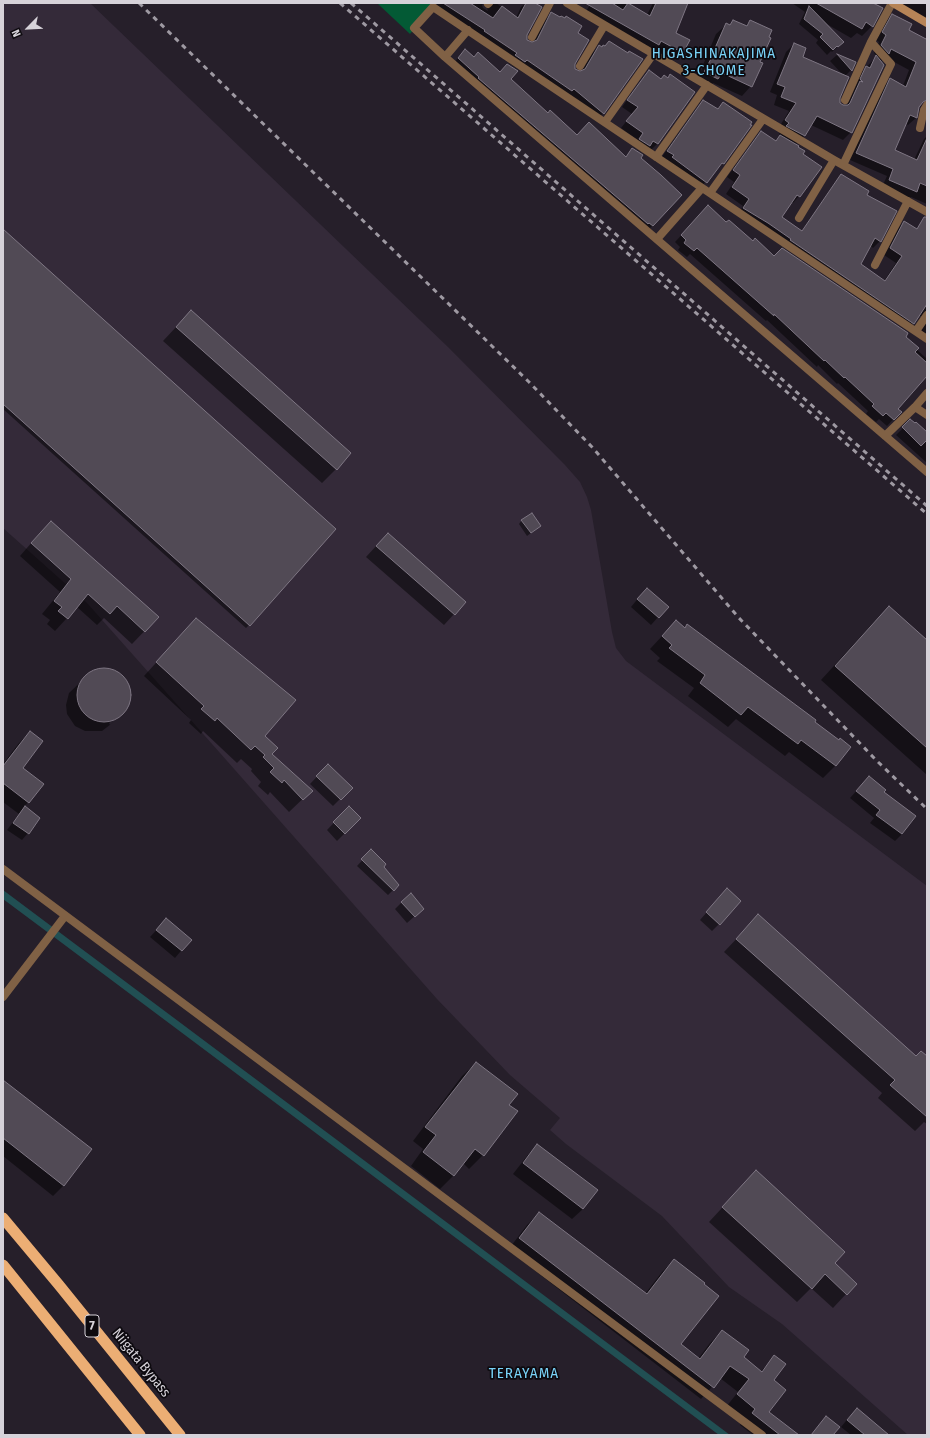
<!DOCTYPE html>
<html>
<head>
<meta charset="utf-8">
<style>
	body { margin:0 }
	#map { position:relative; width:930px; height:1438px; overflow:hidden; background:#261f2a; font-family:"Fira Sans Condensed",sans-serif }
	canvas { display:block }
	.frame { position:absolute; inset:0; border:4px solid #d6d2d9; pointer-events:none }
	.north { position:absolute; left:8px; top:8px; width:40px; height:40px; -webkit-text-stroke:3px #0d0a0f; paint-order:stroke; rotate:246deg; font-size:11px; font-weight:700; line-height:16px; text-align:center; color:#d6d2d9 }
	.north::after { content:''; display:block; margin:auto; width:14px; height:18px; background:#d6d2d9; clip-path:polygon(50% 0,100% 100%,50% 72%,0 100%) }
</style>
</head>
<body>
<div id="map">
<canvas width="930" height="1438"></canvas>
<div class="frame"></div>
<div class="north">N</div>
</div>
<script>
const ctx = document.querySelector('canvas').getContext('2d');
ctx.lineJoin = 'round';
function paint(path, color) {
  ctx.fillStyle = color;
  ctx.fill(path, 'evenodd');
}
function poly(rows) {
  const path = new Path2D();
  for (const r of rows) {
    if (r.length === 3) {
      path.moveTo(r[0] + r[2], r[1]);
      path.arc(r[0], r[1], r[2], 0, 2 * Math.PI);
      continue;
    }
    path.moveTo(r[0], r[1]);
    for (let i = 2; i < r.length; i += 2) path.lineTo(r[i], r[i + 1]);
  }
  return path;
}
function strokePath(path, color, width, dash) {
  ctx.strokeStyle = color;
  ctx.lineWidth = width;
  ctx.lineCap = dash ? 'butt' : 'round';
  ctx.setLineDash(dash || []);
  ctx.stroke(path);
}
function label(font, color, halo, rows, align = 'center') {
  ctx.font = font + ' "Fira Sans Condensed",sans-serif';
  ctx.lineWidth = 3.5;
  ctx.setLineDash([]);
  ctx.textBaseline = 'middle';
  ctx.strokeStyle = halo;
  ctx.fillStyle = color;
  for (const [text, x, y, turn = 0] of rows) {
    ctx.save();
    ctx.translate(x, y);
    ctx.rotate((+turn || 0) * Math.PI / 180);
    ctx.textAlign = isNaN(turn) ? turn : align;
    if (halo) ctx.strokeText(text, 0, 0);
    ctx.fillText(text, 0, 0);
    ctx.restore();
  }
}
paint(poly([
	[3,3,90,3,448,347,565,465,580,482,587,497,591,510,612,632,616,648,626,661,927,886,927,1435,908,1435,782,1324,729,1287,662,1216,566,1144,550,1130,560,1118,510,1075,437,999,220,753,87,603,3,528]
]), '#342a39');
paint(poly([
	[377,3,436,3,410,34]
]), '#035a35');
paint(poly([
	[3,890,329,1134,730,1435,719,1435,54,937,3,899]
]), '#214f53');
paint(poly([
	[438,3,484,3,482,5,483,8,488,11,487,8,491,3,496,3,516,18,521,7,526,3,533,3,526,35,526,40,532,44,545,20,552,13,577,34,574,69,581,72,592,53,599,46,603,113,597,120,520,66,518,69,509,63,511,60,434,7],
	[591,3,626,3,647,15,653,3,687,3,675,33,689,41,682,53,674,60,654,48,651,51,585,13],
	[792,3,871,3,872,26,862,36,857,33,851,38,825,23,842,42,832,52,831,51,827,55,816,43,818,40,799,24,805,12],
	[899,3,927,3,927,20],
	[893,15,907,30,927,41,927,94,918,107,916,118,908,125,906,124,894,151,914,160,924,139,927,136,927,204,911,197,909,199,882,187,887,176,850,160,883,87,890,80,903,86,909,70,885,57,880,62,851,132,843,140,811,125,804,136,795,145,802,154,799,196,793,203,791,202,781,217,801,232,835,182,842,176,865,195,880,241,873,248,870,245,860,264,884,281,896,263,884,255,897,229,904,222,916,229,921,224,927,228,927,342,918,336,926,323,923,316,918,316,908,328,738,214,743,206,726,194,734,182,727,177,755,139,761,133,775,142,781,135,779,134,781,131,778,129,789,111,774,105,777,95,770,92,786,52,794,44,801,57,843,75,830,61,837,55,855,63,851,70,845,76,839,98,839,103,845,106,858,76,877,56,874,53,879,42,876,40,885,22],
	[733,21,745,26,750,21,759,62,751,86,742,96,713,83,708,89,695,82,704,65,703,65,716,34,726,25,728,26],
	[459,57,473,58,500,73,510,80,548,114,577,136,625,157,633,149,639,158,653,225,646,232,452,65],
	[649,71,661,80,667,79,670,76,694,92,657,144,651,150,621,128,632,114,622,107,643,78],
	[703,101,716,110,723,103,723,163,699,189,661,158,697,108],
	[702,213,726,223,774,258,877,313,927,359,927,375,897,409,900,412,887,426,879,419,876,422,866,414,868,411,838,383,837,384,818,365,817,367,767,320,766,321,690,254,687,257,678,250,680,247,675,242],
	[3,231,249,625,246,628,3,409],
	[191,311,336,469,322,483,163,341],
	[910,421,927,433,927,463,896,435],
	[522,520,540,526,527,536,519,524],
	[39,534,158,617,132,644,104,618,97,625,77,607,55,631,47,624,50,620,42,614,60,592,20,556],
	[377,545,465,602,444,625,366,557],
	[640,596,667,607,651,625,631,607],
	[196,619,263,736,271,754,311,791,289,812,270,792,268,795,258,786,261,782,251,771,252,769,241,759,237,763,203,731,201,734,189,723,191,720,144,676],
	[676,621,684,629,687,626,839,741,850,747,835,766,823,778,789,752,785,756,736,719,728,727,688,696,694,688,657,661,660,658,650,649],
	[875,621,927,641,927,775,821,680],
	[103,669,116,672,127,683,130,697,126,710,117,718,117,717,109,723,110,725,115,721,102,731,85,731,75,726,67,714,66,705,69,693,90,673],
	[30,732,21,768,42,784,24,807,39,818,28,833,22,840,7,830,19,814,3,802,3,764,19,743],
	[328,765,351,788,333,806,310,784],
	[869,777,882,792,902,834,895,841,870,823,874,818,850,798],
	[349,807,360,818,337,841,327,830],
	[371,851,398,885,388,895,357,866],
	[720,897,719,924,712,931,700,920],
	[402,902,416,915,407,923,395,909],
	[758,916,916,1057,927,1058,927,1124,924,1122,915,1131,878,1098,882,1093,724,952],
	[166,920,190,940,175,958,150,937],
	[476,1063,508,1105,516,1111,483,1155,469,1169,463,1163,454,1175,440,1189,411,1166,423,1149,413,1141,462,1076],
	[3,1081,64,1185,53,1196,3,1156],
	[537,1145,583,1209,572,1219,513,1174,527,1156],
	[756,1171,833,1263,846,1294,833,1308,811,1288,797,1302,709,1222],
	[539,1213,645,1294,662,1272,674,1260,680,1345,698,1359,710,1343,722,1331,742,1357,760,1372,775,1357,768,1412,788,1435,753,1435,740,1425,743,1421,726,1407,738,1392,720,1378,701,1399,508,1250,527,1225],
	[850,1416,888,1435,851,1435,841,1427]
]), '#0007');
const building = poly([
	[443,3,470,3,493,18,502,6,518,18,526,3,535,3,542,7,527,35,527,40,532,42,537,40,551,12,560,17,561,16,565,18,566,16,582,26,578,33,589,40,575,64,575,69,580,71,585,69,599,45,602,47,603,45,605,46,609,41,628,53,629,51,643,59,604,114,574,89,572,91,527,60,525,62,515,55,517,53,484,31,485,30,443,3],
	[585,3,612,3,623,10,628,3,650,16,656,3,688,3,676,33,690,40,683,53,661,41,659,45,585,3],
	[816,3,873,3,883,8,873,27,866,22,862,29,816,3],
	[809,6,844,42,838,47,837,46,833,50,820,37,823,34,804,19,809,6],
	[892,14,912,24,909,30,926,39,927,37,927,100,923,102,919,107,917,118,910,115,895,150,917,160,927,138,927,186,920,183,917,192,889,180,893,169,856,153,890,78,906,87,916,62,891,49,889,54,881,45,886,35,882,32,892,14],
	[733,20,747,26,750,20,772,30,769,37,771,38,760,62,763,63,752,87,722,73,718,79,704,72,713,55,712,55,726,23,730,25,733,20],
	[794,43,806,48,803,57,849,77,840,98,840,103,843,105,848,105,850,103,860,81,863,82,860,79,866,66,870,68,876,55,884,65,852,133,817,116,805,136,786,126,789,123,785,120,796,103,781,97,785,87,777,84,794,43],
	[465,49,474,57,478,52,500,72,507,64,518,71,511,79,548,113,550,110,577,135,589,122,626,157,632,148,643,155,641,158,661,175,682,195,653,226,649,223,648,224,478,78,479,77,458,58,465,49],
	[837,54,856,62,852,71,837,54],
	[649,70,661,79,664,75,668,78,670,74,695,92,658,144,653,141,650,146,639,139,643,133,626,121,638,107,627,100,649,70],
	[703,100,718,109,723,102,752,122,750,125,752,125,724,164,722,163,707,183,672,157,674,155,667,151,703,100],
	[761,131,776,141,780,135,799,146,798,147,805,151,803,154,822,167,800,197,797,195,782,217,802,231,841,174,869,191,867,195,897,211,881,242,875,238,861,264,885,281,902,256,890,248,904,221,917,229,924,217,927,217,927,304,914,324,790,240,791,239,768,223,743,208,749,199,732,187,740,175,733,170,761,131],
	[708,205,726,222,729,220,753,241,755,238,774,256,782,248,908,333,906,337,919,348,915,352,927,363,927,376,898,409,902,412,894,420,886,413,883,416,872,406,874,404,845,377,844,378,825,360,824,361,774,314,774,316,697,248,694,251,684,243,686,240,681,235,708,205],
	[3,229,336,529,250,626,3,404,3,229],
	[191,310,351,453,337,470,176,327,191,310],
	[910,419,915,423,916,422,927,432,927,440,921,446,902,427,910,419],
	[532,513,541,526,531,533,521,520,532,513],
	[51,521,159,617,145,632,117,606,110,614,88,594,68,619,58,611,62,607,54,601,71,579,31,543,51,521],
	[388,533,466,602,455,615,376,546,388,533],
	[647,588,669,607,659,618,637,599,647,588],
	[889,606,927,640,927,748,835,666,889,606],
	[196,618,296,700,265,736,278,748,272,754,313,791,303,800,284,780,282,783,270,772,274,768,263,757,265,755,255,746,251,750,217,718,215,721,201,709,204,706,156,662,196,618],
	[676,620,685,628,687,624,816,720,815,722,839,740,840,738,851,747,836,766,801,740,798,744,748,707,741,715,700,683,705,675,669,648,672,645,662,636,676,620],
	[104,695,27],
	[30,731,43,741,23,768,44,784,29,803,3,783,3,766,30,731],
	[328,764,353,788,341,800,316,776,328,764],
	[869,776,886,790,884,792,916,816,902,834,876,815,880,810,856,791,869,776],
	[25,806,40,818,29,834,13,823,25,806],
	[349,806,361,818,345,834,333,822,349,806],
	[371,849,386,864,384,867,399,885,394,891,361,859,371,849],
	[727,888,741,901,720,925,706,912,727,888],
	[411,893,424,909,415,917,401,902,411,893],
	[758,914,916,1056,921,1051,927,1056,927,1117,890,1085,895,1080,736,939,758,914],
	[166,918,192,940,182,951,156,930,166,918],
	[476,1062,518,1094,509,1105,518,1111,484,1156,475,1149,454,1176,423,1152,436,1135,425,1127,476,1062],
	[3,1080,92,1149,64,1186,3,1138,3,1080],
	[537,1144,598,1190,583,1209,523,1163,537,1144],
	[756,1170,845,1252,835,1263,857,1284,847,1295,825,1274,812,1289,722,1207,756,1170],
	[539,1212,647,1294,674,1259,705,1283,704,1284,719,1296,681,1344,700,1359,722,1330,749,1350,744,1357,762,1372,774,1355,786,1364,774,1380,786,1390,769,1412,799,1435,780,1435,752,1413,755,1409,737,1394,749,1379,730,1366,714,1388,519,1238,539,1212],
	[857,1408,889,1435,865,1435,847,1420,857,1408],
	[826,1416,840,1427,833,1435,811,1435,826,1416]
]);
paint(building, '#514a55');
strokePath(building, '#7e7683', 1);
strokePath(poly([
	[567,3,834,160,927,212],
	[488,4,489,3],
	[532,37,550,3],
	[445,57,468,30],
	[580,66,604,26],
	[845,100,871,42,892,3],
	[605,122,654,53],
	[920,128,924,110,927,105],
	[656,157,707,85],
	[843,165,891,64,871,42],
	[710,193,763,119],
	[799,218,834,160],
	[657,239,702,188],
	[875,265,908,201],
	[916,331,927,315],
	[927,339,433,7,414,28,445,57,927,472],
	[915,407,927,415],
	[885,436,915,407,927,393],
	[3,997,65,916]
]), '#806145', 8);
strokePath(poly([
	[3,869,762,1435]
]), '#806145', 8);
strokePath(poly([
	[893,3,927,23]
]), '#b68457', 8);
strokePath(poly([
	[3,1218,59,1285,180,1435],
	[3,1265,140,1435]
]), '#ecae74', 11);
strokePath(poly([
	[139,3,529,382,592,447,739,618,877,761,927,809],
	[340,3,927,514],
	[351,3,927,506]
]), '#9e99a2', 3, [5, 5]);
for (const [x, y, w] of [
	[92,1326,14]
]) {
  const box = new Path2D();
  box.roundRect(x - w / 2, y - 11, w, 22, 3);
  ctx.fillStyle = '#0d0a0f';
  ctx.fill(box);
  strokePath(box, '#d6d2d9', 1);
}
label('bold 13px', '#d6d2d9', null, [
	["7",92,1326]
]);
label('14px', '#d6d2d9', '#0d0a0f', [
	["Niigata Bypass",141,1363,51]
]);
ctx.letterSpacing = '1px';
label('15px', '#79d2f7', '#0d0a0f', [
	["HIGASHINAKAJIMA",714,54],
	["3-CHOME",714,71],
	["TERAYAMA",524,1374]
]);
ctx.letterSpacing = '0px';
</script>
</body>
</html>
